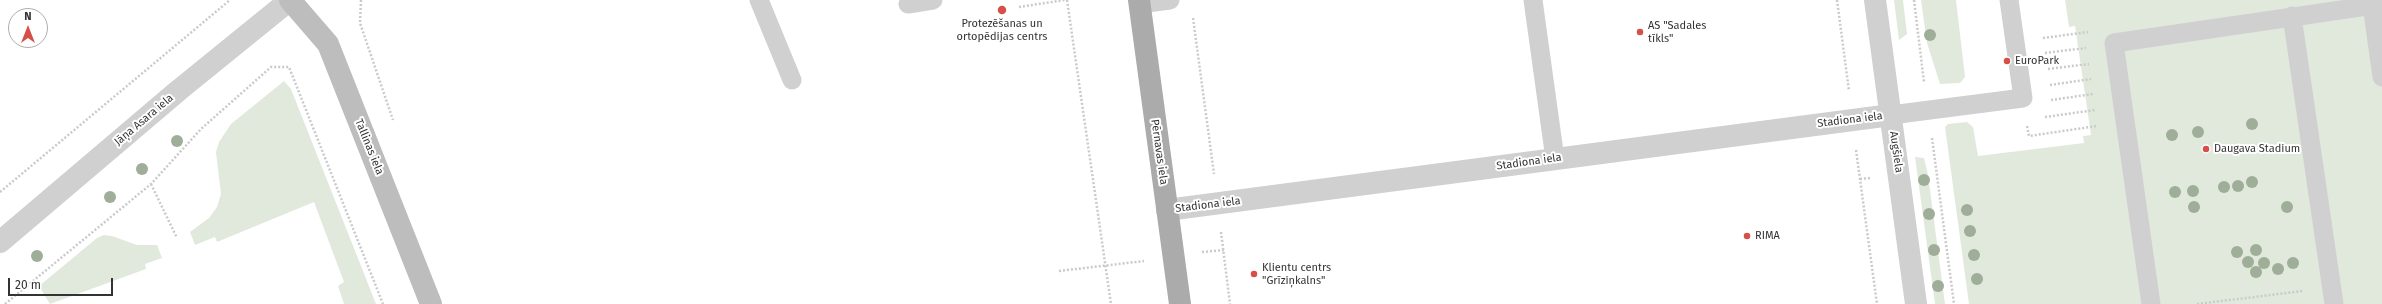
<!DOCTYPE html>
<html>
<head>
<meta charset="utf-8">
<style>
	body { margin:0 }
	#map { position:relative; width:2382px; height:304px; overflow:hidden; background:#fff; font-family:"Fira Sans",sans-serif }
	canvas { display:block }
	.north { position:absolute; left:8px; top:8px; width:40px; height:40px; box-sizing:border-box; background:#fff; border:1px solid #adadad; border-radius:50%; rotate:0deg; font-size:11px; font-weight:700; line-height:16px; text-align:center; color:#333 }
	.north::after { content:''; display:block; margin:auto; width:14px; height:18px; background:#d64f49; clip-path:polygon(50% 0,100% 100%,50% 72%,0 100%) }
	.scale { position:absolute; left:8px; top:278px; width:105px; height:18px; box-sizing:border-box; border:2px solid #333; border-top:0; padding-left:5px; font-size:12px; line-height:14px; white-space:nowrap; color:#333; -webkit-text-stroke:3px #fff; paint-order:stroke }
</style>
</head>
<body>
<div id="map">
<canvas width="2382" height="304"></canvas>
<div class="north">N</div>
<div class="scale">20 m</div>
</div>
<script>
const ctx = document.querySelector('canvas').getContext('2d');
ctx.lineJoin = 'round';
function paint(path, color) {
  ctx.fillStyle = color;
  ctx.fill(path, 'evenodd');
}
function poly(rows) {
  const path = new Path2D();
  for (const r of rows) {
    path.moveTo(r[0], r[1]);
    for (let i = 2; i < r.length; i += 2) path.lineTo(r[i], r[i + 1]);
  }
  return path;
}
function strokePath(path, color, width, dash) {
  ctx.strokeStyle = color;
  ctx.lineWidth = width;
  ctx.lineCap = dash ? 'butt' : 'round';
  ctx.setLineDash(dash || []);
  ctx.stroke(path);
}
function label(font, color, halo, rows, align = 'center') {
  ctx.font = font + ' "Fira Sans",sans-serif';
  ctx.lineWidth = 4;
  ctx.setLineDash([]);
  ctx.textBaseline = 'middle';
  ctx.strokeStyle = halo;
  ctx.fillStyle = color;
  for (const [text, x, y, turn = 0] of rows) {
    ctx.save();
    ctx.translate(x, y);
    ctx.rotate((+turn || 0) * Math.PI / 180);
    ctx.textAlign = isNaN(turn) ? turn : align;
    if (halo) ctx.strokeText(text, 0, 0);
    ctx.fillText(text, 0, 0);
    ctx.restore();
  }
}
paint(poly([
	[1894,0,1903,0,1907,34,1899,40],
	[1921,0,1956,0,1965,77,1960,83,1940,84,1927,43],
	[2065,0,2382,0,2382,304,1969,304,1945,127,1948,124,1967,122,1973,127,1978,156,2084,143,2083,136,2091,135,2075,26,2069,27],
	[284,81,291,89,376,304,344,304,338,286,344,282,314,202,217,242,215,237,195,245,190,232,209,218,217,207,221,194,216,152,219,142,231,124],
	[1915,157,1924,158,1928,175,1945,304,1935,304],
	[104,235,112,236,137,245,157,245,162,258,145,264,146,269,50,304,39,286,97,238]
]), '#e1e9dd');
strokePath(poly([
	[361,0,360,23,393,120],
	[1067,0,1111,304],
	[1837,0,1849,91],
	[1914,0,1924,82],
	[1019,7,1065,0],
	[1193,18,1214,174],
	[2043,38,2088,32],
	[2045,53,2086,48],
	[2048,69,2089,64],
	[2050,85,2091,79],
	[2051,100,2093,94],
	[2045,117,2095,110],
	[2027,126,2029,136,2097,126],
	[1932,138,1954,304],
	[1856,150,1877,304],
	[1860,179,1870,178],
	[151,184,177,238],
	[0,192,230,0],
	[1221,232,1230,304],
	[1202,252,1224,250],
	[1059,271,1144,261],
	[5,304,151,184,201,129,271,67,289,67,383,304],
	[2197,304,2303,291]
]), '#cacaca', 2.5, [2, 2]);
strokePath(poly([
	[759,0,792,80],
	[1533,0,1555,159],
	[908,4,933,0],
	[1139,4,1170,0],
	[2372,5,2382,77],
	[2292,16,2334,304],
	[1891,115,2023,98,2009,0],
	[2151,304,2114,43,2382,4]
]), '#d0d0d0', 19);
strokePath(poly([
	[1875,0,1916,304],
	[1167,210,1891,115],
	[0,242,179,90,290,0]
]), '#d0d0d0', 22);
strokePath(poly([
	[290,0,328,44,431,304]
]), '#bdbdbd', 22);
strokePath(poly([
	[1139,0,1180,304]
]), '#ababab', 22);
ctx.fillStyle = '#9fae98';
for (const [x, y] of [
	[1930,35],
	[2252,124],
	[2198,132],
	[2172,135],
	[177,141],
	[142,169],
	[1924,180],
	[2252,182],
	[2238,186],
	[2224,187],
	[2193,191],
	[2175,192],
	[110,197],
	[2194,207],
	[2287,207],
	[1967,210],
	[1929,214],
	[1970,231],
	[1934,250],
	[2256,250],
	[2237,252],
	[1974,255],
	[37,256],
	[2248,262],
	[2264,263],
	[2293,263],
	[2278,269],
	[2256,272],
	[1977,279],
	[1938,286]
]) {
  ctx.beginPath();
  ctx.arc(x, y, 6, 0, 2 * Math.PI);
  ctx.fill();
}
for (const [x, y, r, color] of [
	[1002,10,5,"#d64f49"],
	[1640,32,4,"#d64f49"],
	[2007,61,4,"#d64f49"],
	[2206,149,4,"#d64f49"],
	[1747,236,4,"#d64f49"],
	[1254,274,4,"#d64f49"]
]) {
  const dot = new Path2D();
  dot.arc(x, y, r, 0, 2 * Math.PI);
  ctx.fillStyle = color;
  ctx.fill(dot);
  strokePath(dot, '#fff', 1.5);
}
label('11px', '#333', '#fff', [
	["Protezēšanas un",1002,24,"center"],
	["ortopēdijas centrs",1002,37,"center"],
	["AS \"Sadales",1648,26],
	["tīkls\"",1648,39],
	["EuroPark",2015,61],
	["Daugava Stadium",2214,149],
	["RIMA",1755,236],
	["Klientu centrs",1262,268],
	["\"Grīziņkalns\"",1262,281]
], 'left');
label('11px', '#333', '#fff', [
	["Jāņa Asara iela",144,120,-40],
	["Stadiona iela",1850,120,-7],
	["Tallinas iela",369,147,68],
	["Pērnavas iela",1159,152,82],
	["Augšiela",1896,152,82],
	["Stadiona iela",1529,162,-8],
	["Stadiona iela",1208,205,-7]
]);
</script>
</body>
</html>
